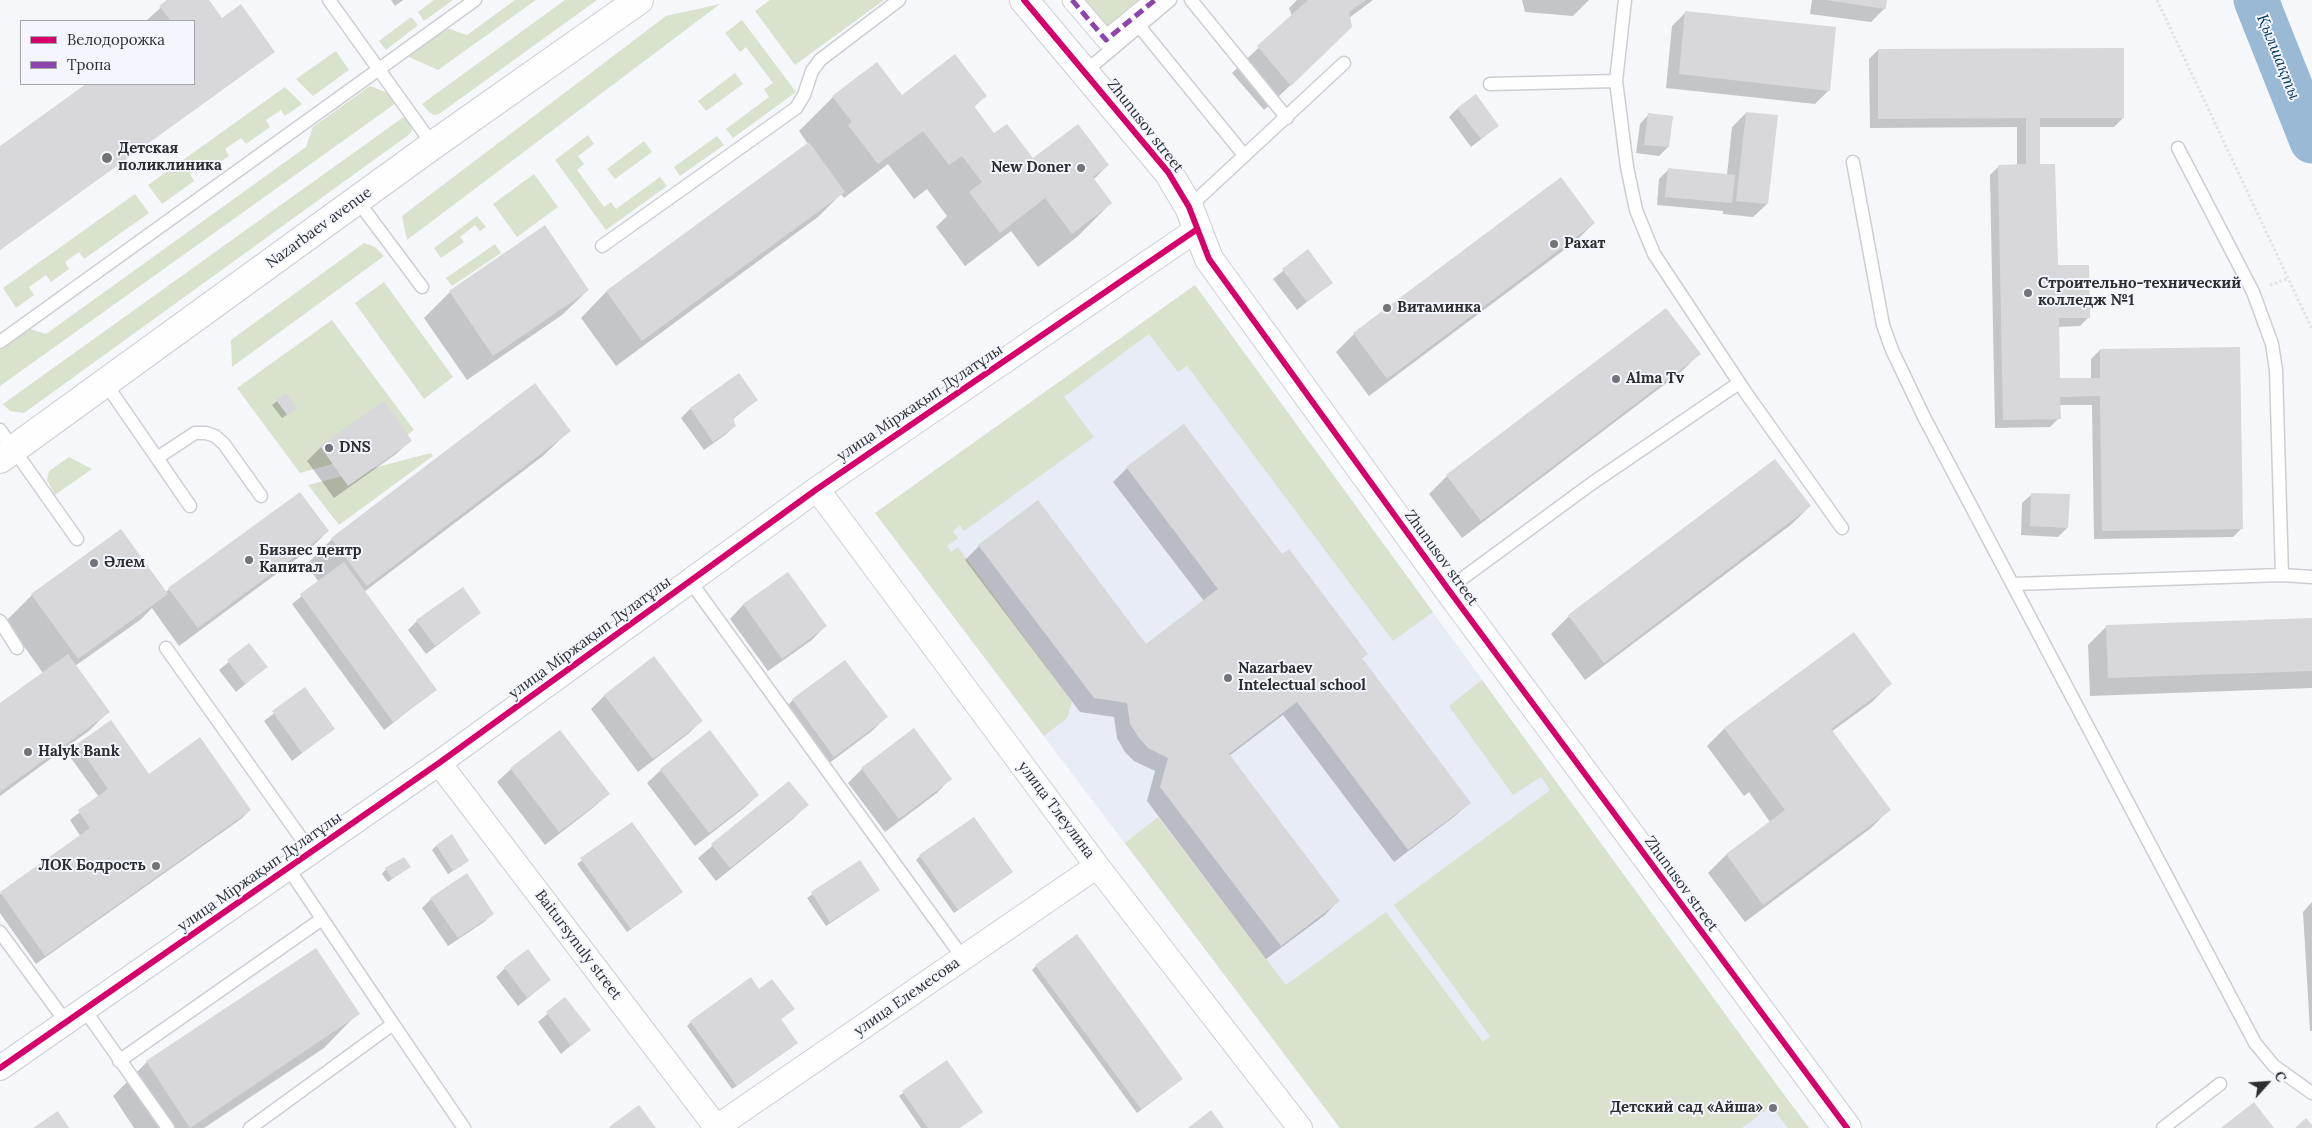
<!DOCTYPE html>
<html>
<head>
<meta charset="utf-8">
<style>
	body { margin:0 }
	#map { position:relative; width:2312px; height:1128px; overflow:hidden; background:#f6f7fb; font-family:Lora,serif }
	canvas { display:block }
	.legend { position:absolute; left:20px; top:20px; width:175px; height:65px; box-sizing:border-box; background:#f3f6fe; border:1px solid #a4a6ac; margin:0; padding:6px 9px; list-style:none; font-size:15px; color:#2d2e31 }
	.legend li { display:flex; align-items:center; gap:10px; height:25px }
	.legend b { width:25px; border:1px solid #a4a6ac }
	.north { position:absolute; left:2242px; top:1058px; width:50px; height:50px; -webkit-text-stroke:4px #f3f6fe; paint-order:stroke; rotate:64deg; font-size:14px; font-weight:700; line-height:20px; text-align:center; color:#2d2e31 }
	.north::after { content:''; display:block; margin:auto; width:18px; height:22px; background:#2d2e31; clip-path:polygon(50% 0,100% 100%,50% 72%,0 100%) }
</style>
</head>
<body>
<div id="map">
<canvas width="2312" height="1128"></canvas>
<ul class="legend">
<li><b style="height:6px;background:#d6006c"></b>Велодорожка</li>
<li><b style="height:6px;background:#8e44ad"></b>Тропа</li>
</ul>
<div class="north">С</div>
</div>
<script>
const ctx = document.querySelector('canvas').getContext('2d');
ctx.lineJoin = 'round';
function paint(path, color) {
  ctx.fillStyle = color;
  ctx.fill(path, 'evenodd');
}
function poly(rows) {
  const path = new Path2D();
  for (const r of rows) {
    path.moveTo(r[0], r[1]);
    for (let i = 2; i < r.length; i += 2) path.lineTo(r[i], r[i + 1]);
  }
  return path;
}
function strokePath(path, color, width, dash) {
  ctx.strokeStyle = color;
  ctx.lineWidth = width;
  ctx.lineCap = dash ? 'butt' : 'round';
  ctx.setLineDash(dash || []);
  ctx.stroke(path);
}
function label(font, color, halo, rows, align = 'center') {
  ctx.font = font + ' Lora,serif';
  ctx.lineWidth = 4;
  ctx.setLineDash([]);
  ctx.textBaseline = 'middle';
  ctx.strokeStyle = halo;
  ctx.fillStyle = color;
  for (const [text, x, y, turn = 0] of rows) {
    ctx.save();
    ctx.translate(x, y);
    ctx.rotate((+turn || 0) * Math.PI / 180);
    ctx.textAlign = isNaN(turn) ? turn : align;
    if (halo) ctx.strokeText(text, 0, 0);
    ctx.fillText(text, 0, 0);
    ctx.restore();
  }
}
paint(poly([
	[1195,285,1779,1088,1809,1128,1340,1128,875,513]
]), '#e8ecf6');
paint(poly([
	[434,0,453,0,424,21,418,12],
	[515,0,536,0,438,70,407,56,446,28,467,35],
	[565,0,597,0,439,114,434,115,429,112,422,104],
	[770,0,884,0,795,65,755,11],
	[1080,0,1143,0,1105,31],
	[720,4,407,240,402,216,666,16],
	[411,17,418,25,386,50,379,41],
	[742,20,796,92,733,138,726,129,769,97,764,89,773,83,746,47,740,52,725,33],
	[336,51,349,70,313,96,296,79],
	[735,73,743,84,706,111,698,101],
	[370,86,388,93,396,103,0,386,0,350,30,329,46,334,306,147,313,127],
	[285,87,302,104,285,116,281,110,266,120,270,127,246,144,241,138,225,149,229,156,211,168,207,162,190,174,194,181,162,204,148,185],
	[405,116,412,125,412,131,407,136,24,413,10,411,3,404],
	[588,135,594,144,578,156,584,164,577,170,604,207,611,202,616,209,660,177,667,186,606,230,555,160],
	[717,136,724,145,680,176,674,167],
	[644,141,652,152,615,179,607,169],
	[534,174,558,207,517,237,493,204],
	[135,194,149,213,84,259,79,252,65,262,69,269,51,282,46,275,29,287,34,295,16,308,3,288],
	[477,216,486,227,480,231,475,225,460,237,464,242,441,258,434,248],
	[364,243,375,247,384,256,232,367,231,340],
	[495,244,501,253,452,286,446,278],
	[384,282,453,377,424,399,355,303],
	[1195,285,1433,612,1393,641,1187,366,1178,372,1149,334,1064,397,1094,437,964,531,960,525,953,531,958,538,947,546,951,552,958,547,1072,702,1067,718,1044,736,875,513],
	[332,320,414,430,391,448,300,473,237,388],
	[431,453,433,456,339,525,308,485],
	[69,457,92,469,55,495,47,480,49,471],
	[1482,680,1779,1088,1809,1128,1788,1128,1771,1106,1742,1128,1340,1128,1125,843,1158,817,1286,985,1386,912,1483,1042,1490,1036,1394,905,1550,790,1541,777,1513,795,1449,706]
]), '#d9e2cc');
paint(poly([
	[169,0,208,0,222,20,274,52,0,250,0,148,89,84,194,84,194,21,146,21],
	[391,0,403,0,395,6],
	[1297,0,1373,0,1349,18,1325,53,1264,110,1232,73,1292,16,1289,8],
	[1522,0,1589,0,1573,16,1525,12],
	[1812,0,1886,0,1885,8,1871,22,1810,14],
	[1686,12,1829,90,1815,104,1666,88,1672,26],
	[1878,50,2123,118,2114,127,2039,127,2039,165,2056,267,2089,317,2080,326,2057,327,2058,380,2091,379,2091,359,2100,350,2242,528,2233,537,2094,539,2092,405,2059,405,2059,418,2050,427,1995,428,1990,175,1999,166,2017,166,2017,127,1870,128,1869,59],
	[877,64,902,96,985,96,973,108,994,135,1033,160,1108,165,1093,180,1111,203,1077,237,1038,267,1011,231,965,266,936,227,947,216,927,189,914,199,888,164,844,198,841,194,818,217,616,366,581,318,606,292,808,144,799,131,833,97],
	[1458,108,1498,126,1471,147,1449,117],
	[1746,113,1767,204,1753,217,1723,214,1723,211,1657,205,1659,179,1668,170,1727,175,1732,127],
	[1649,114,1668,147,1659,156,1636,153,1640,124],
	[1594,223,1576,241,1369,396,1336,352,1354,334],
	[545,227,588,290,562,315,467,380,424,318,450,292],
	[1308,251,1331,282,1297,310,1273,279],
	[1666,309,1699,354,1681,372,1462,538,1429,494,1447,476],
	[739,375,756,400,732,420,735,426,725,435,704,450,681,418,690,409],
	[286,394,291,412,282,418,272,405],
	[1183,425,1282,556,1367,654,1361,659,1469,803,1455,816,1394,862,1283,715,1229,756,1338,901,1325,915,1266,959,1147,801,1155,771,1134,761,1125,752,1117,738,1114,717,1080,712,965,560,979,546,1038,502,1146,645,1204,601,1113,482,1127,468],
	[569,431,543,456,364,592,435,690,384,730,292,604,319,582,306,565,332,539],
	[410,441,396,454,334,498,307,461,321,447],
	[2032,494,2067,528,2058,537,2021,535,2022,503],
	[1810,506,1792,524,1585,680,1551,634,1569,616],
	[120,531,165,593,169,589,328,531,310,549,179,646,152,608,140,620,75,666,108,712,90,730,0,796,0,704,43,673,6,621,32,595],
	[787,573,825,626,812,640,768,671,730,619,743,605],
	[480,613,426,654,408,630,417,621],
	[2312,619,2312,688,2090,696,2088,645,2106,627],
	[249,645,266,667,236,692,219,670],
	[653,658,701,721,688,734,638,772,591,709,604,696],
	[844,662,886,717,872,731,820,770,779,714,793,700],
	[1890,684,1872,702,1831,732,1889,810,1871,828,1745,922,1708,873,1726,855,1770,822,1749,792,1744,796,1707,746,1725,728],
	[305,689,333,729,292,761,264,721],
	[111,722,148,775,250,810,241,819,36,964,0,913,0,894,81,837,70,820,99,797,68,754],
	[913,730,950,779,937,793,885,832,848,783,862,769],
	[511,769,608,794,594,807,545,845,497,782],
	[661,770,758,795,744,808,695,846,647,783],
	[788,782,807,805,793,819,716,881,698,858],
	[632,823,677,896,627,932,577,864],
	[436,846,463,865,448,874,432,850],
	[920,856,1007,876,954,913,916,860],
	[859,862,874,894,826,926,807,898],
	[409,867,388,882,382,874,386,869],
	[431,899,493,913,484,922,448,946,422,908],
	[2312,902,2312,1031,2310,1031,2303,912],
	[1036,966,1177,1083,1137,1113,1032,970],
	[505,968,550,980,518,1006,496,977],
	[759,991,789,1013,780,1020,792,1047,732,1089,687,1026,691,1022],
	[565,999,589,1030,561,1054,538,1022],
	[358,1013,324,1048,204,1128,134,1128,113,1096,147,1062],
	[946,1062,977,1116,959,1128,921,1128,899,1096]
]), '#0003');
strokePath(poly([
	[2256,0,2312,141]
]), '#9ab9d4', 45);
paint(poly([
	[167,0,209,0,222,18,241,4,275,52,0,250,0,146,86,84,194,84,194,21,171,21,159,6],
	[1308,0,1366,0,1349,12,1352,27,1291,86,1257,46],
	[1825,0,1887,0,1886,9],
	[1685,11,1836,27,1830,91,1679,74],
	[2124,48,2124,118,2040,118,2040,164,2055,164,2058,265,2089,265,2090,318,2059,318,2060,378,2100,378,2100,349,2240,347,2243,529,2102,531,2100,396,2060,397,2061,419,2003,420,1998,165,2026,164,2026,118,1878,119,1878,49],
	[955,54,987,96,974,106,994,133,1007,124,1033,158,1078,124,1109,165,1093,177,1112,203,1072,234,1045,198,1000,233,969,192,982,182,962,156,949,165,923,131,878,164,848,125,852,122,832,96,877,62,902,95],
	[1476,94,1499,126,1481,139,1457,108],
	[1746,112,1778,115,1768,204,1736,201],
	[1648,113,1673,116,1669,147,1644,145],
	[809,142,845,192,642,341,606,291],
	[1668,168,1735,175,1732,203,1665,197],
	[1561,177,1595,223,1387,379,1353,333],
	[545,225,589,290,493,356,449,291],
	[1308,249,1333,283,1307,302,1282,269],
	[1666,308,1701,354,1481,521,1446,475],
	[739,373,758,400,733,418,736,426,713,442,690,408],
	[535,383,571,431,367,586,331,538],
	[286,393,297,408,287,415,276,400],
	[384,401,412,441,348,486,320,446],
	[1184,424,1282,554,1289,549,1368,654,1362,658,1471,803,1408,850,1297,702,1229,754,1340,901,1281,946,1160,787,1168,758,1148,748,1139,738,1130,724,1127,703,1094,698,978,545,1038,500,1146,644,1218,589,1126,467],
	[1775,459,1811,506,1604,663,1568,615],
	[300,492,329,531,198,628,168,588],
	[2031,493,2070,494,2068,528,2030,526],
	[121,529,168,594,78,659,31,594],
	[344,562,437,690,393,722,300,594],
	[788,572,827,626,782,659,743,604],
	[463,587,481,613,435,646,416,620],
	[2312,618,2312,671,2108,678,2106,625],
	[1854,632,1892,684,1831,729,1891,810,1763,905,1726,854,1785,810,1724,728],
	[249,643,268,667,245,684,227,660],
	[68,654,110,712,0,792,0,703],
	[654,656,703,721,653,759,604,695],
	[845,660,888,717,834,757,792,699],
	[305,687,335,729,302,753,272,711],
	[111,720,149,774,200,737,251,810,45,956,0,892,90,828,78,810,108,789,77,744],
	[914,728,952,779,899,819,861,768],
	[560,730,610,794,559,832,510,768],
	[710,730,759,795,709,833,660,769],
	[789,781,809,805,730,868,711,844],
	[974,817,1013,872,958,910,919,855],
	[632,822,683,892,631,929,580,858],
	[452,834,469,861,453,871,436,845],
	[404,857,411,867,392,879,385,868],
	[860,860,880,890,830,922,811,892],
	[467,873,494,914,458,938,430,898],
	[1077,934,1183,1079,1141,1109,1035,965],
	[316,948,360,1014,190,1128,146,1061],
	[528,949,551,980,527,998,504,967],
	[751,977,759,989,772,979,795,1009,781,1019,798,1043,737,1086,690,1021],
	[565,997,591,1030,571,1046,546,1012],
	[947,1060,983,1112,959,1128,928,1128,902,1091],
	[2254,1102,2274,1128,2221,1128],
	[639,1105,656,1128,610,1128,609,1127],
	[1211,1110,1224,1128,1188,1128],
	[58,1111,69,1128,33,1128],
	[2306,1118,2312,1125,2312,1128,2295,1128]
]), '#d8d7da');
const service = poly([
	[329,0,433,145],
	[1191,0,1287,118],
	[1625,0,1616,81,1627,167,1636,210,1654,254,1746,393,1842,528],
	[1139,26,1244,155],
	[1086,71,1170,0],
	[1490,84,1616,81],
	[2178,148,2253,292,2272,344,2276,370,2282,575],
	[1853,162,1883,325,1892,350,1924,417,2255,1043,2274,1066,2312,1093],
	[357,200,422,287],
	[1189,207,1344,63],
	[602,246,796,108,804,95,812,71,820,60,899,0],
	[0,342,475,0],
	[106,384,190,506],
	[0,430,77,539],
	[157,458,195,433,206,433,215,436,224,444,261,496],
	[690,581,963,958],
	[2014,584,2282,575,2312,577],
	[1448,589,1591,484,1739,383],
	[0,621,17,648],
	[166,648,311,852],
	[0,932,66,1022],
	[84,1009,168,1128],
	[393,1024,464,1128],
	[119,1061,322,919],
	[250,1128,393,1024,288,868],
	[2163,1128,2220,1084]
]);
const pedestrian = poly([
	[1072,0,1106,40,1155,0]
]);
const minor = poly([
	[817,489,1097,866,1300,1128],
	[439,763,717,1128],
	[0,1068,439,763,817,489,1196,230],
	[717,1127,1097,866]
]);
const tertiary = poly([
	[1024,0,1168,172,1189,207,1209,259,1448,589,1847,1128]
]);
const trunk = poly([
	[0,459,433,145,639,0]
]);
strokePath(service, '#cdced2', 15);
strokePath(pedestrian, '#cdced2', 21);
strokePath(minor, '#cdced2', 26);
strokePath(tertiary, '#cdced2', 30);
strokePath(trunk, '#cdced2', 30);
strokePath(poly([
	[2157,0,2312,329],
	[2270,285,2287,279]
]), '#e2e3e4', 3, [2.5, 2.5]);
strokePath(service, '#fefefe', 12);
strokePath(pedestrian, '#fefefe', 19);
strokePath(minor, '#fefefe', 24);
strokePath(tertiary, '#fefefe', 28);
strokePath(trunk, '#fefefe', 28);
strokePath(poly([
	[1072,0,1106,40,1155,0]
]), '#8e44ad', 5, [10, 5]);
strokePath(poly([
	[1024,0,1168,172,1189,207,1209,259,1448,589,1847,1128],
	[0,1068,439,763,817,489,1196,230]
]), '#d6006c', 6);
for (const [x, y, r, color] of [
	[107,158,6,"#737478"],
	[1081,168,5,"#737478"],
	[1554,244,5,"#737478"],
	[2028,293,5,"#737478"],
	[1387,308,5,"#737478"],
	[1616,379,5,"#737478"],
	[329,448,5,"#737478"],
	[249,560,5,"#737478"],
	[94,563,5,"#737478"],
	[1228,678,5,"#737478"],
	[28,752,5,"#737478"],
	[156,866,5,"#737478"],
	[1773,1108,5,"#737478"]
]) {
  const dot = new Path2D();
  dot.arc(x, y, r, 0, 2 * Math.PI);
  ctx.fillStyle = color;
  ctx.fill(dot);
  strokePath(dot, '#f3f6fe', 2);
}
label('15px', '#2d2e31', '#f3f6fe', [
	["Zhunusov street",1145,126,52],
	["Nazarbaev avenue",319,228,-36],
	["улица Міржақып Дулатұлы",920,403,-34],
	["Zhunusov street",1441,558,54],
	["улица Міржақып Дулатұлы",590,638,-36],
	["улица Тлеулина",1056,810,53],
	["улица Міржақып Дулатұлы",260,872,-35],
	["Zhunusov street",1681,884,54],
	["Baitursynuly street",578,945,53],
	["улица Елемесова",907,997,-35]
]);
label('bold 15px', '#2d2e31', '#f3f6fe', [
	["Детская",118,149],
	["поликлиника",118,166],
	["New Doner",1071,168,"right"],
	["Рахат",1564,244],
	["Строительно-технический",2038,284],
	["колледж №1",2038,301],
	["Витаминка",1397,308],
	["Alma Tv",1626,379],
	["DNS",339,448],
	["Бизнес центр",259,551],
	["Капитал",259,568],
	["Әлем",104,563],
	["Nazarbaev",1238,669],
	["Intelectual school",1238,686],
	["Halyk Bank",38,752],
	["ЛОК Бодрость",146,866,"right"],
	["Детский сад «Айша»",1763,1108,"right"]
], 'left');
label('italic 16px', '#063d62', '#f3f6fe', [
	["Қылшақты",2278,57,68]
]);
</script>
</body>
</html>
